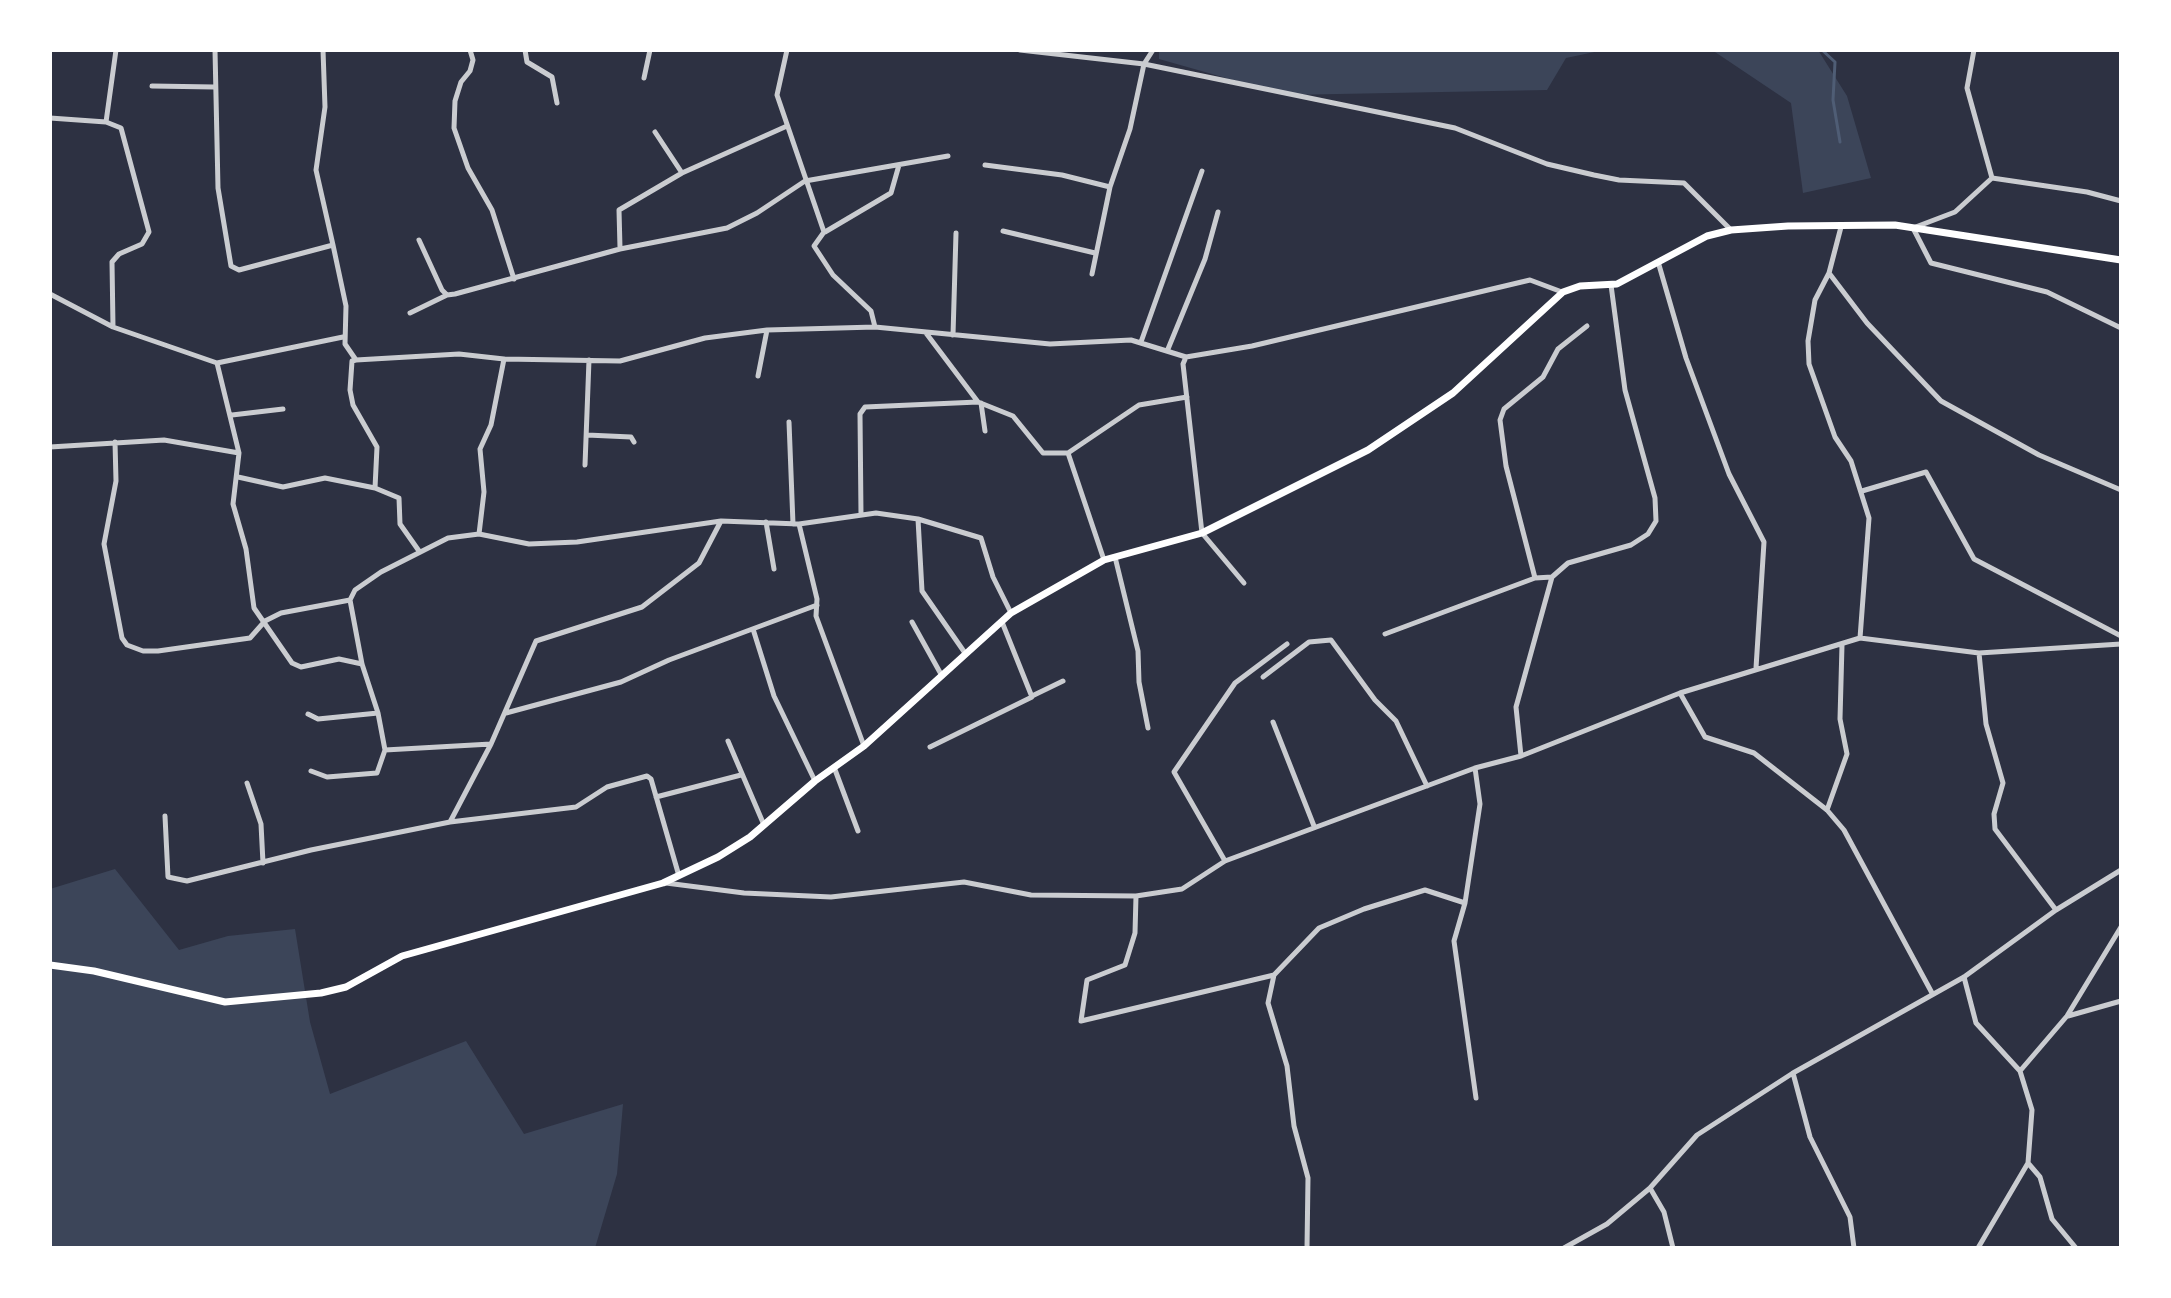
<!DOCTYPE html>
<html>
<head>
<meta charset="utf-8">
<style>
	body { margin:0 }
	#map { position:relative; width:2171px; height:1298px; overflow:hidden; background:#2d3142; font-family:"Exo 2",sans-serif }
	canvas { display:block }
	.frame { position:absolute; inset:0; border:52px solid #fff; pointer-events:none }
</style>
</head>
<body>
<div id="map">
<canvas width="2171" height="1298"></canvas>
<div class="frame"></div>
</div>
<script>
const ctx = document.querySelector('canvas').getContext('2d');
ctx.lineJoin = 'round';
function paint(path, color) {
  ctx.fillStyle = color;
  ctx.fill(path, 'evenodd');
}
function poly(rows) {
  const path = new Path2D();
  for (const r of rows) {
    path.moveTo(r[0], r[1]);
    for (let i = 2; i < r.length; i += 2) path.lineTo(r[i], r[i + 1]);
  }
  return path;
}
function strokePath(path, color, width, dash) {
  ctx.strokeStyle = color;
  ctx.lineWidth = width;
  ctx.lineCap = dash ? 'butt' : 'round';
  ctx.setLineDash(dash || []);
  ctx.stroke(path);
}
paint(poly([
	[1159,50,1604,50,1566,58,1547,90,1286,95,1159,59],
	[1712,50,1818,50,1847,96,1871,178,1803,193,1791,103],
	[115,869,179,950,228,936,295,929,310,1022,330,1094,466,1041,524,1134,623,1104,617,1174,595,1248,50,1248,50,889]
]), '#3c4559');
strokePath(poly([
	[1822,50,1835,62,1833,100,1840,142]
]), '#4f5d75', 3);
strokePath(poly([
	[215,50,218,188,231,266,239,270,333,245,346,306,345,344,356,360],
	[323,50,325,107,316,170,333,245],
	[470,50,473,60,470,71,461,82,455,101,454,128,468,168,492,210,514,279],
	[525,50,527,62,552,77,557,103],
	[787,50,777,95,824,232,814,246,833,275,871,311,875,327],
	[1020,50,1144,64,1455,128,1547,164,1594,175,1619,180,1684,183,1730,229],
	[1974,50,1967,88,1992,178],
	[644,78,650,50],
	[152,86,214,87],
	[50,118,106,122,116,50],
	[106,122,121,128,149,232,142,244,119,254,112,262,113,327],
	[655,132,682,173],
	[985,165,1062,175,1110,187],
	[2121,201,2087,192,1992,178,1955,212,1913,228,1931,263,2047,292,2121,328],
	[1841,227,1829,273,1867,323,1941,401,2039,455,2121,490],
	[1003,231,1095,253],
	[825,232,891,193,899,165],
	[419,240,442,290,447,295,455,294,620,249,727,228,757,213,805,181,948,156],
	[620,248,619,210,682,173,787,126],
	[1659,265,1686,358,1729,474,1764,542,1756,668],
	[1829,273,1815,300,1808,341,1809,364,1835,437,1851,461,1869,518,1860,638],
	[1092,274,1110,187,1130,129,1144,64,1153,50],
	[50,294,113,327,217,363,343,337],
	[410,313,447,295],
	[926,333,978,402,1013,416,1043,453,1068,453,1139,405,1187,397],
	[953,335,956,233],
	[1141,342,1202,171],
	[1168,349,1205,259,1218,212],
	[758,376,767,330],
	[981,403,985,431],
	[232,415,283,409],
	[789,422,793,524],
	[587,435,631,437,634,442],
	[115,442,116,481,104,544,122,638,127,645,143,651,158,651,250,638,265,621,281,613,350,600],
	[50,447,164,440,239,453,217,363],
	[239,453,233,504,246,549,254,608,292,663,301,667,339,659,362,664],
	[1068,453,1104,560],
	[585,465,589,360],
	[238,477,283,487,325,478,375,488,399,498,400,524,419,551],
	[375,488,377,447,353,405,350,390,352,361,356,360,459,354,504,359,620,361,705,338,767,330,875,327,1050,344,1131,340,1186,357],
	[1862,491,1926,472,1974,559,2121,636],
	[861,515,860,414,865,407,978,402],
	[918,519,922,591,965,653],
	[766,522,774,569],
	[799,524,817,599,816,616,864,746],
	[479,534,484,492,480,449,491,425,504,359],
	[1115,557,1138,651,1139,682,1148,728],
	[1535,578,1506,466,1500,420,1504,409,1543,377,1558,349,1587,326],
	[1244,583,1202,533,1183,364,1186,357,1252,346,1530,280,1562,292],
	[912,622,942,676],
	[753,629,774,696,815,781],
	[1385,634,1535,578,1552,577],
	[1979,653,1986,724,2003,783,1994,814,1995,829,2056,910],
	[1263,677,1309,642,1331,640,1375,700,1396,721,1427,786],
	[1680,693,1705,737,1754,753,1827,810,1844,830,1932,993],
	[1032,696,1063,681],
	[506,713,621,682,669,660,817,605],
	[308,714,318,719,378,713],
	[1273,722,1314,826],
	[728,741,764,825],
	[491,744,385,750,378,713,362,664,350,600,355,590,381,572,448,538,479,534,529,544,577,542,721,521,799,524,876,513,918,519,981,538,993,577,1011,613],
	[930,747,1032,697,1002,622],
	[1521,756,1516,707,1552,577,1568,563,1631,545,1648,534,1656,521,1655,498,1625,390,1611,285],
	[834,767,858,831],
	[1475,768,1480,804,1465,903,1454,941,1476,1098],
	[311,771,327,777,377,773,385,750],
	[247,783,261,824,263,863],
	[656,797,741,775],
	[1827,810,1847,754,1840,719,1842,645],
	[165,816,168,877,187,881,311,850,450,822],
	[1225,861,1174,772,1235,683,1287,644],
	[679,876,651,779,647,776,607,787,576,807,450,822,491,744,536,641,642,607,699,563,721,521],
	[666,883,744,893,831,897,964,882,1031,895,1136,896,1182,889,1225,861,1475,768,1521,756,1680,693,1860,638,1979,653,2121,644],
	[1136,896,1135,933,1125,965,1087,980,1081,1021,1274,975,1319,928,1364,909,1425,890,1465,903],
	[1274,975,1268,1003,1287,1066,1294,1126,1308,1178,1307,1248],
	[1964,977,1976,1023,2020,1071,2032,1110,2028,1163,2040,1177,2052,1219,2076,1248],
	[2068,1016,2121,1001],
	[2020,1071,2067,1016,2121,927],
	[1793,1073,1810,1137,1850,1217,1854,1248],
	[1650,1188,1664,1212,1673,1248],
	[1564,1248,1607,1224,1650,1188,1697,1135,1793,1073,1964,977,2056,910,2121,870],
	[1978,1248,2028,1163]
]), '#caccd0', 5);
strokePath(poly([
	[50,965,94,971,225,1002,321,993,346,987,402,956,663,883,718,857,750,837,815,781,864,746,1011,613,1104,560,1202,533,1368,450,1453,393,1563,292,1580,286,1617,284,1707,236,1731,230,1788,226,1895,225,2121,260]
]), '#fff', 7);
</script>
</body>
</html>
